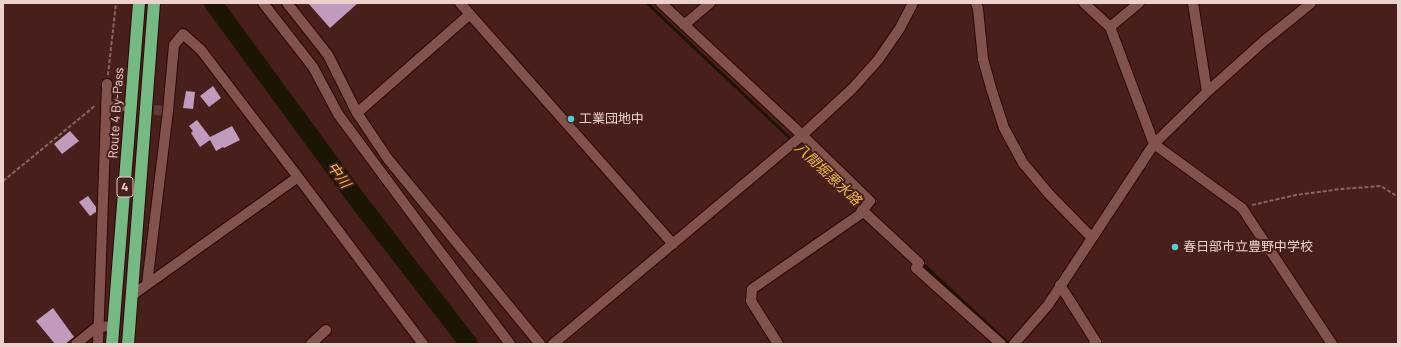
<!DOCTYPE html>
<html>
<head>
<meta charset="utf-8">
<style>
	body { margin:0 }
	#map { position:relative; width:1401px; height:347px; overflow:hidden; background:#481f1a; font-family:Barlow,sans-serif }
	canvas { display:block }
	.frame { position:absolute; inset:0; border:4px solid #edd1cd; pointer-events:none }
</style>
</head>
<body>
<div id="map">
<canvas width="1401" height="347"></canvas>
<div class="frame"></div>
</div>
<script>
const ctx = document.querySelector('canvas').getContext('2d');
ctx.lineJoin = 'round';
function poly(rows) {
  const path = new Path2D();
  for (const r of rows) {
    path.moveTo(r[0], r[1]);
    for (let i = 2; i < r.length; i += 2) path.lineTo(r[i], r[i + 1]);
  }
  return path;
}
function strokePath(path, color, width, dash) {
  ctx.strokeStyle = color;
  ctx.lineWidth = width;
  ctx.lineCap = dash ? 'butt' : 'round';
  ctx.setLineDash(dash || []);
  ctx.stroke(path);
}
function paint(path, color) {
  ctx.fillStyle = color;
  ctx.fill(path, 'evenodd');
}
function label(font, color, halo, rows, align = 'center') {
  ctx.font = font + ' Barlow,"Noto Sans JP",sans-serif';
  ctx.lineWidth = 4;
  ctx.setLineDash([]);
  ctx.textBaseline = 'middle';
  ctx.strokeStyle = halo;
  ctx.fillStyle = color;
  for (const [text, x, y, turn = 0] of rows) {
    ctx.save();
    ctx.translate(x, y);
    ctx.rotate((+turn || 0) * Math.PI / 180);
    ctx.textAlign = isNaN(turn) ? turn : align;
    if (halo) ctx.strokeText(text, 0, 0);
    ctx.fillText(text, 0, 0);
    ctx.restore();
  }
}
strokePath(poly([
	[647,3,792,140],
	[796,144,863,207],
	[921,262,1009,344]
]), '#1b1504', 3);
strokePath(poly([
	[213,3,359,202,469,344]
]), '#1b1504', 18);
paint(poly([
	[308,3,358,3,330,28],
	[213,86,221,98,209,107,200,96],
	[186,91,195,92,193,109,183,108],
	[197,120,210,137,232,126,240,140,224,148,223,147,216,151,210,140,200,147,191,133,193,131,189,126],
	[70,131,79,141,62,154,54,144],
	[88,196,96,207,96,212,90,216,79,202],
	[53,308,74,337,65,344,55,344,36,321]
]), '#c09bbd');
strokePath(poly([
	[124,108,168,111]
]), '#613a35', 10, [10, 5]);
const minor = poly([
	[263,3,313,67,338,114,432,241,510,344],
	[287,3,328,55,357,113,388,159,540,344],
	[460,3,673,244],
	[661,3,802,135,870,201,859,215,752,289,751,301,778,344],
	[976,3,978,9,983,59,991,88,1004,128,1023,163,1049,194,1092,238],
	[1084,3,1110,27,1154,144,1242,208,1332,344],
	[1193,3,1207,92],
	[684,25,710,3],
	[1110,27,1139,3],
	[106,106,121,107],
	[357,113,470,14],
	[862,210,919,263,916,268,1001,344],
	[147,284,168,111,174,45,183,34,201,50,298,177,423,344],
	[1060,285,1096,342,1094,344],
	[131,296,298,177],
	[76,344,98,326,114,327],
	[98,344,107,84],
	[311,344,326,330],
	[553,344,799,138,852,89,878,60,900,28,913,3],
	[1014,344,1048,305,1154,144,1207,92,1264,41,1311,3]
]);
const highway = poly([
	[112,344,139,3],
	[128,344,154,3]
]);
strokePath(minor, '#2d0604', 12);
strokePath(highway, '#2d0604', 14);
strokePath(poly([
	[108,75,116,3],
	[3,181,96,105],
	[1252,205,1296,195,1341,189,1381,186,1398,197]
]), '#896560', 2, [4, 2]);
strokePath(minor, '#82534c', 10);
strokePath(highway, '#75ba82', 12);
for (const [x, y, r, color] of [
	[571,119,4,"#54cadc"],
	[1175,247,4,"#54cadc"]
]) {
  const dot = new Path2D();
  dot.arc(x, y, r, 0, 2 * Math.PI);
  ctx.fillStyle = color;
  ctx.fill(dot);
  strokePath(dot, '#481f1a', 1.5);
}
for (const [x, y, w] of [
	[125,187,16]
]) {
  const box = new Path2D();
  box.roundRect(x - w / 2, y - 10, w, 20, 3);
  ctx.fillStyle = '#481f1a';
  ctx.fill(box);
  strokePath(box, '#edd1cd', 1);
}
label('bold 12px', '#edd1cd', null, [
	["4",125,187]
]);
label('13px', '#edd1cd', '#481f1a', [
	["Route 4 By-Pass",116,113,-86]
]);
label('13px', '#edd1cd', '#481f1a', [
	["工業団地中",579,119],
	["春日部市立豊野中学校",1183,247]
], 'left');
label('italic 14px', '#edbe32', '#481f1a', [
	["八間堀悪水路",828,174,43],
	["中川",339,175,54]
]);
</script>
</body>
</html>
